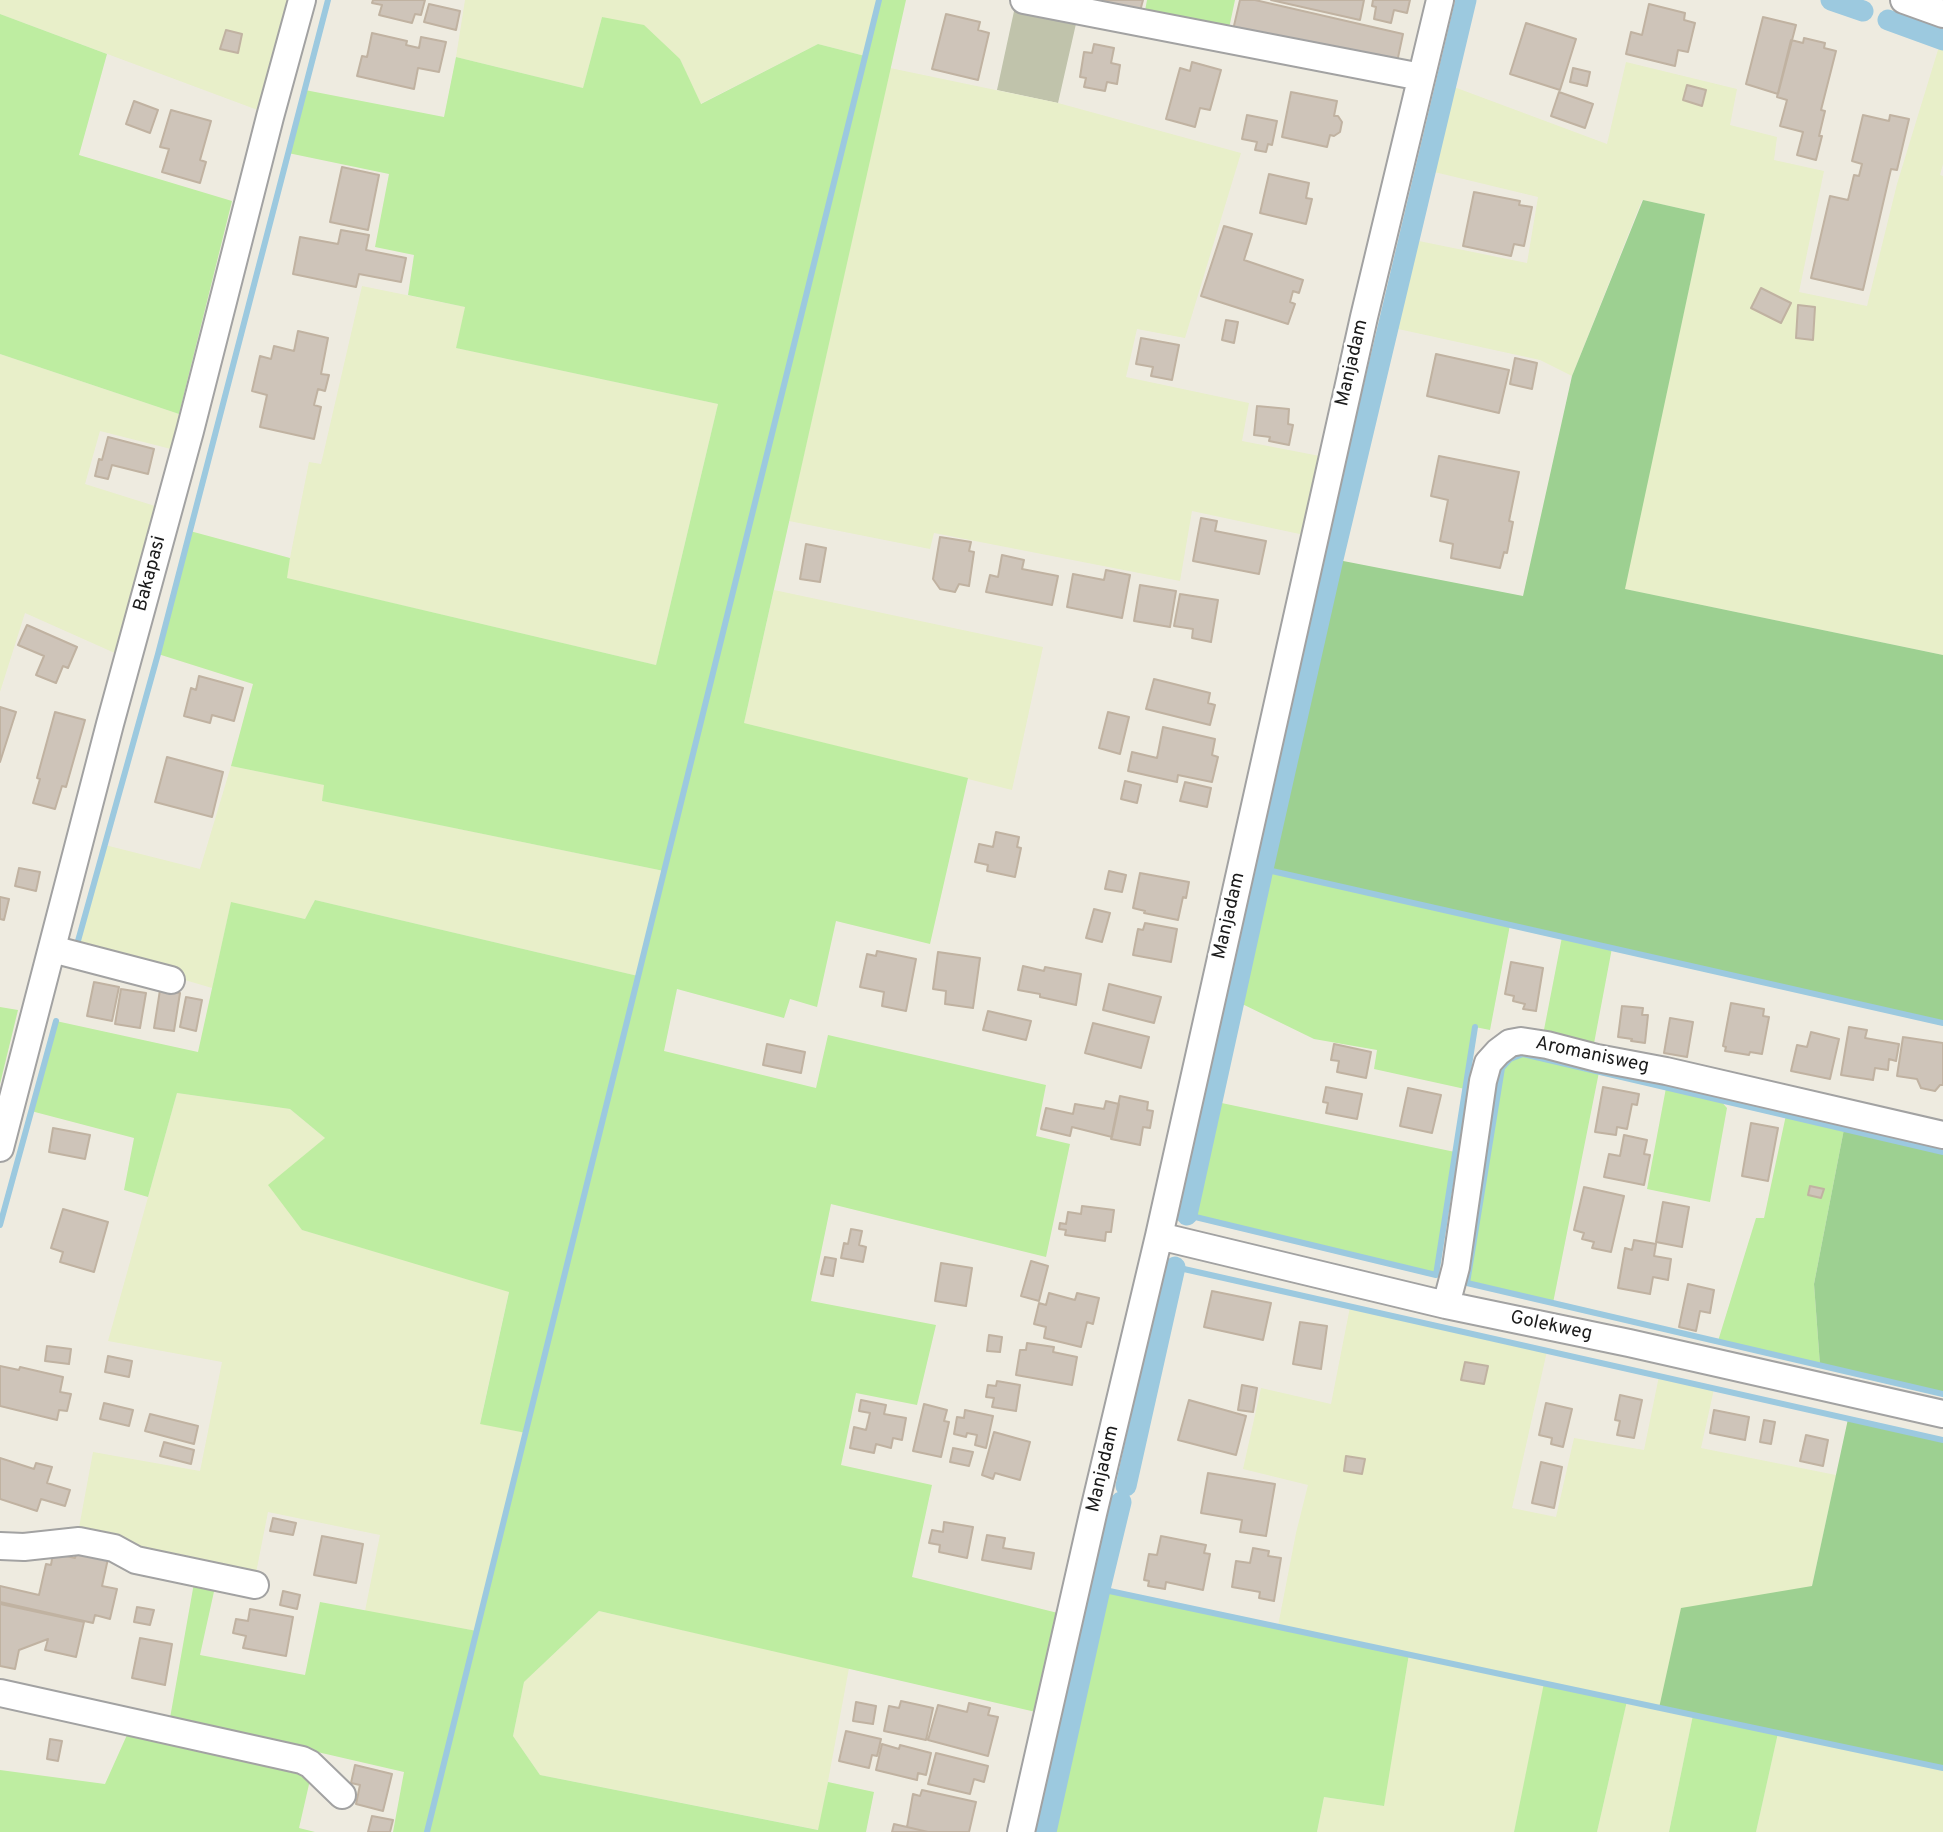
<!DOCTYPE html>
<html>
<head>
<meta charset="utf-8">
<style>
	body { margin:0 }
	canvas { display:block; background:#eeebe0 }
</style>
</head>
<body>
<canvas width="1943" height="1832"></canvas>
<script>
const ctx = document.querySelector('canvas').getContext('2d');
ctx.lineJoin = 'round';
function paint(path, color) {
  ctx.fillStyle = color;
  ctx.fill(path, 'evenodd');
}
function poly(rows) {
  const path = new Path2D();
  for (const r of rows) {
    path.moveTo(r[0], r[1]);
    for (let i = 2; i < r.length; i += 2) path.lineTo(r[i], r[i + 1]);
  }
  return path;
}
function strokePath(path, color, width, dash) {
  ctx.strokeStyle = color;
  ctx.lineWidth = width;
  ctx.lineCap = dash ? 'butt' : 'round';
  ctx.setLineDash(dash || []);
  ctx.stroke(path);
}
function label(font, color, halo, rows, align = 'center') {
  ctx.font = font + ' Overpass,sans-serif';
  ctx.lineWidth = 6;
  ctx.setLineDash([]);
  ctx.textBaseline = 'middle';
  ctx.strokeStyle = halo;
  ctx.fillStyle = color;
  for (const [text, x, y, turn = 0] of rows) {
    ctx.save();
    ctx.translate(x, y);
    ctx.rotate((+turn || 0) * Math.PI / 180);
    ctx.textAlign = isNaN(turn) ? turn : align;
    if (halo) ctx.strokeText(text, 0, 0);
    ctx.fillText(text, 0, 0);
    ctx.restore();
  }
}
paint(poly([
	[1016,2,1078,15,1058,103,997,90]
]), '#c0c3ab');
paint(poly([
	[0,0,293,0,263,112,0,14],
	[465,0,879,0,865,56,818,44,700,104,680,59,602,17,583,88,456,57],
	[1941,40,1943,40,1943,164,1940,175,1943,176,1943,655,1624,589,1705,214,1642,200,1572,376,1540,360,1389,327,1409,239,1527,263,1538,197,1426,170,1446,84,1607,144,1626,62,1737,89,1730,125,1777,137,1774,160,1824,171,1799,292,1867,306,1897,184],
	[890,68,1058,103,1241,153,1185,338,1137,329,1126,377,1249,403,1242,441,1325,457,1309,536,1192,511,1180,581,934,533,930,549,789,521],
	[362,286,465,307,457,348,718,404,656,665,286,578,309,462,321,464],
	[0,354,179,414,171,449,100,431,85,484,155,506,117,654,25,613,0,692],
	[774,590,1043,647,1012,790,744,723],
	[231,766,325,785,323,801,664,871,638,976,315,900,305,919,231,903,212,988,76,948,105,845,200,869],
	[177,1093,290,1109,325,1138,302,1230,509,1291,480,1423,526,1433,477,1631,365,1611,380,1535,268,1512,256,1573,139,1553,78,1533,93,1452,200,1471,222,1362,108,1341],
	[1350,1307,1547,1351,1512,1508,1556,1517,1574,1438,1644,1450,1659,1376,1714,1389,1701,1448,1836,1475,1812,1586,1659,1707,1693,1715,1669,1832,1597,1832,1627,1701,1545,1683,1514,1832,1317,1832,1324,1797,1383,1806,1409,1655,1278,1626,1296,1533,1308,1485,1243,1469,1261,1388,1331,1404],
	[599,1611,849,1668,819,1830,540,1775,513,1736,524,1682],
	[1778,1733,1943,1768,1943,1832,1756,1832]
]), '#e8efc9');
paint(poly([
	[879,0,906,0,744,723,968,778,930,944,836,921,817,1007,790,999,784,1018,677,989,664,1051,816,1088,828,1035,1046,1085,1036,1136,1070,1144,1046,1257,831,1204,811,1301,936,1325,917,1405,856,1393,841,1465,932,1485,912,1577,1062,1614,1040,1713,599,1611,524,1682,513,1736,540,1775,818,1830,828,1782,874,1792,866,1832,393,1832,404,1772,170,1718,194,1583,215,1587,200,1655,305,1675,320,1602,477,1631,526,1433,480,1424,509,1292,302,1230,268,1185,325,1138,290,1109,177,1093,148,1197,124,1190,134,1138,31,1111,56,1021,198,1052,231,902,305,919,315,900,638,976,664,871,322,801,324,785,231,766,253,684,158,654,190,531,290,558,287,578,656,665,718,404,456,348,465,307,408,295,414,255,375,247,389,174,288,153,305,90,444,117,456,57,583,88,602,17,644,25,680,59,701,104,818,44,865,56],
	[1147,0,1235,0,1228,33,1144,16],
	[0,14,107,54,79,155,232,201,179,414,0,354],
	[1263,869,1510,925,1490,1030,1475,1027,1465,1089,1374,1069,1377,1050,1314,1039,1234,1000],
	[1562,937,1612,948,1592,1054,1542,1040],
	[0,1007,18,1010,0,1084],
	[1523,1054,1599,1072,1553,1303,1467,1283,1502,1068,1510,1059],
	[1666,1088,1720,1100,1727,1108,1710,1202,1647,1189],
	[1212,1101,1455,1152,1436,1275,1187,1215],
	[1786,1115,1844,1129,1814,1284,1820,1365,1718,1341,1756,1218,1764,1218],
	[1100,1589,1409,1654,1384,1806,1324,1797,1317,1832,1046,1832],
	[1544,1683,1627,1701,1597,1832,1514,1832],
	[1693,1715,1778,1733,1756,1832,1669,1832],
	[131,1726,292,1761,310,1780,299,1828,315,1832,0,1832,0,1770,105,1784]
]), '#beeda1');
paint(poly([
	[1643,200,1705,214,1625,589,1943,655,1943,1023,1263,869,1333,559,1523,596,1572,376],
	[1844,1129,1943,1152,1943,1394,1820,1365,1814,1284],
	[1848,1419,1943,1440,1943,1768,1659,1708,1681,1608,1812,1586]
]), '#9dd091');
strokePath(poly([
	[1263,869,1943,1023],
	[76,948,158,654,328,0],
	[1943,1152,1523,1054,1510,1059,1502,1068,1467,1283,1943,1394],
	[1187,1215,1436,1275,1475,1027],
	[0,1225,56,1021],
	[1175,1267,1943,1440],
	[1100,1589,1943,1768],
	[427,1832,879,0]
]), '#9cc9df', 6);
strokePath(poly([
	[1831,0,1863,11],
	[1888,20,1943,40],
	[1187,1215,1263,869,1333,559,1466,0],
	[1126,1486,1175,1267],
	[1046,1832,1100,1589,1121,1502]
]), '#9cc9df', 21);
const building = poly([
	[373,0,425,0,421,15,415,14,412,23,379,15,382,5,372,3,373,0],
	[1064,0,1143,0,1139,15,1064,0],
	[1240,0,1255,0,1403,34,1396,67,1233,30,1240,0],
	[1271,0,1364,0,1360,20,1271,0],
	[1373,0,1410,0,1407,13,1394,10,1391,23,1374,19,1376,7,1372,6,1373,0],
	[429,4,460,11,456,30,424,22,429,4],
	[1649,4,1685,13,1684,20,1695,23,1688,52,1678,50,1675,66,1626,54,1631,32,1642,35,1649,4],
	[946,14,980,22,978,30,989,33,978,80,932,69,946,14],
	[1763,17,1796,25,1778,94,1746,84,1763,17],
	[1526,23,1576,39,1560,90,1510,74,1526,23],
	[226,30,242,34,238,53,220,49,226,30],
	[372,33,407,41,406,45,419,48,421,37,446,42,439,72,418,68,414,89,357,76,362,56,367,57,372,33],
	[1804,38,1825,43,1824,48,1836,51,1821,110,1825,111,1819,136,1822,136,1816,160,1797,155,1803,132,1780,126,1787,100,1777,97,1791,40,1803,43,1804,38],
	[1094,44,1114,48,1111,63,1120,65,1117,84,1107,82,1105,91,1084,87,1086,78,1080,77,1084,52,1092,53,1094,44],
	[1192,62,1221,70,1210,110,1200,108,1195,127,1166,119,1180,68,1190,71,1192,62],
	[1573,68,1590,72,1587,86,1570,82,1573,68],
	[1687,85,1706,90,1702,106,1683,100,1687,85],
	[1291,92,1337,101,1334,116,1338,116,1342,122,1340,132,1334,136,1330,135,1327,147,1282,137,1291,92],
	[1559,92,1593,104,1585,128,1551,116,1559,92],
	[134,101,158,110,150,133,126,124,134,101],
	[171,110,211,121,200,160,206,162,200,183,162,172,169,149,160,147,171,110],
	[1247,115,1277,121,1272,145,1268,144,1266,152,1255,150,1257,142,1242,139,1247,115],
	[1863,115,1889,121,1890,115,1909,119,1897,170,1891,169,1863,290,1811,278,1830,196,1848,200,1854,175,1859,176,1862,164,1852,161,1863,115],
	[342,167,379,175,368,230,330,222,342,167],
	[1269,174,1309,183,1306,198,1312,199,1306,224,1260,213,1269,174],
	[1474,192,1520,201,1519,205,1532,207,1524,246,1514,244,1511,256,1463,246,1474,192],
	[1224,226,1252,234,1244,260,1303,280,1299,293,1293,291,1290,302,1295,304,1288,324,1201,296,1224,226],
	[341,230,369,235,366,250,406,258,401,282,359,274,356,287,293,274,300,237,338,244,341,230],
	[1761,288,1791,303,1781,323,1751,308,1761,288],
	[1798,305,1815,307,1813,340,1796,338,1798,305],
	[1226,320,1238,322,1234,343,1222,340,1226,320],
	[298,331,328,338,321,374,329,375,325,391,318,389,314,405,321,407,314,439,260,427,267,395,252,391,260,356,271,359,274,346,294,351,298,331],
	[1141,338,1179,345,1172,380,1151,376,1153,367,1136,364,1141,338],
	[1436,354,1509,370,1499,413,1427,396,1436,354],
	[1515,358,1537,363,1532,389,1510,384,1515,358],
	[1257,406,1289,409,1288,424,1293,425,1289,445,1269,441,1270,437,1254,435,1257,406],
	[108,437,154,449,148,474,112,465,108,479,95,476,99,459,102,460,108,437],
	[1439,456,1519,472,1509,521,1513,522,1507,553,1504,552,1500,568,1451,558,1453,544,1440,541,1448,500,1431,496,1439,456],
	[1201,518,1217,521,1215,531,1266,541,1259,574,1193,561,1201,518],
	[940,537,971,542,969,551,974,552,969,586,959,584,955,592,940,589,933,579,940,537],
	[806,544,826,548,820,582,800,579,806,544],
	[1002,555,1024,560,1022,569,1058,576,1052,605,986,592,990,575,998,577,1002,555],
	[1106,570,1130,575,1122,618,1067,607,1073,574,1104,580,1106,570],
	[1140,585,1176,591,1170,627,1134,621,1140,585],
	[1180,594,1218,600,1211,642,1192,638,1193,629,1174,626,1180,594],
	[27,625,77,647,68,668,63,666,56,683,36,675,44,656,18,645,27,625],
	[199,676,243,688,234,721,212,715,210,723,184,716,191,688,196,690,199,676],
	[1154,679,1210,693,1208,703,1215,705,1210,725,1146,709,1154,679],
	[0,707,16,712,0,762,0,707],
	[55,712,85,720,66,787,62,786,55,809,33,803,40,779,37,778,55,712],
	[1108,712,1129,717,1120,754,1099,748,1108,712],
	[1163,727,1215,739,1212,755,1218,757,1212,782,1178,775,1177,782,1128,771,1132,752,1157,758,1163,727],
	[167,757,223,772,212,817,155,802,167,757],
	[1125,781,1141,785,1137,803,1121,799,1125,781],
	[1185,782,1211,788,1207,807,1180,801,1185,782],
	[996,832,1019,837,1017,847,1021,848,1015,877,987,871,988,865,975,862,979,844,993,847,996,832],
	[19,868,40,872,36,891,15,886,19,868],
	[1109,871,1126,875,1122,892,1105,889,1109,871],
	[1140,873,1189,882,1186,898,1183,897,1178,920,1144,913,1145,911,1133,908,1140,873],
	[0,897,9,899,4,920,0,919,0,897],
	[1094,909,1110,913,1102,942,1086,938,1094,909],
	[1145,923,1177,929,1171,962,1133,955,1138,929,1143,930,1145,923],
	[877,951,916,959,906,1011,882,1006,884,992,860,987,867,954,876,956,877,951],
	[938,952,980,958,973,1008,945,1004,946,991,933,989,938,952],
	[1511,962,1543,968,1536,1011,1523,1009,1525,1004,1513,1001,1514,996,1505,994,1511,962],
	[1023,966,1044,971,1045,967,1081,974,1076,1005,1040,997,1040,994,1018,990,1023,966],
	[94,982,119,987,112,1021,87,1016,94,982],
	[1109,984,1161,997,1154,1023,1103,1010,1109,984],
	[121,989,146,993,140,1028,115,1024,121,989],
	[160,990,180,993,174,1031,154,1028,160,990],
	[186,997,202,1000,196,1031,180,1027,186,997],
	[1731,1003,1764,1009,1763,1016,1769,1017,1762,1054,1750,1052,1749,1055,1725,1051,1726,1047,1723,1046,1731,1003],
	[1622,1006,1643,1008,1642,1015,1648,1015,1645,1043,1631,1041,1632,1039,1618,1037,1622,1006],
	[988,1011,1031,1021,1026,1040,983,1030,988,1011],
	[1670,1018,1693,1022,1687,1057,1664,1053,1670,1018],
	[1093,1023,1149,1037,1141,1068,1085,1053,1093,1023],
	[1849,1027,1867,1030,1865,1038,1899,1044,1896,1061,1889,1059,1888,1070,1875,1068,1873,1080,1841,1075,1849,1027],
	[1811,1032,1839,1039,1830,1079,1791,1071,1797,1045,1807,1047,1811,1032],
	[1903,1037,1943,1043,1943,1085,1940,1085,1935,1091,1921,1088,1917,1079,1897,1076,1903,1037],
	[767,1044,805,1052,801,1073,763,1065,767,1044],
	[1334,1044,1371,1052,1366,1078,1337,1072,1339,1061,1331,1060,1334,1044],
	[1326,1087,1362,1094,1357,1119,1326,1113,1328,1103,1323,1102,1326,1087],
	[1603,1087,1639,1094,1637,1105,1632,1104,1627,1129,1617,1127,1616,1135,1595,1132,1603,1087],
	[1408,1088,1441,1095,1432,1133,1400,1126,1408,1088],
	[1120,1096,1148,1102,1147,1110,1153,1111,1150,1128,1143,1127,1140,1145,1111,1139,1120,1096],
	[1106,1101,1119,1104,1112,1137,1072,1127,1070,1136,1041,1129,1046,1108,1073,1114,1075,1104,1104,1109,1106,1101],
	[1751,1123,1778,1128,1768,1181,1742,1176,1751,1123],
	[53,1128,90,1135,85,1159,49,1152,53,1128],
	[1624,1135,1647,1140,1644,1154,1650,1155,1644,1185,1604,1177,1609,1154,1620,1156,1624,1135],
	[1810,1186,1824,1189,1821,1198,1808,1195,1810,1186],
	[1584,1187,1624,1196,1611,1252,1592,1248,1594,1242,1582,1239,1584,1233,1574,1230,1584,1187],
	[1663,1202,1689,1207,1682,1247,1656,1242,1663,1202],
	[1082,1206,1114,1210,1111,1232,1106,1232,1105,1241,1065,1235,1066,1230,1059,1229,1060,1223,1066,1224,1068,1212,1081,1214,1082,1206],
	[63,1209,108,1222,94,1272,60,1262,63,1252,51,1248,63,1209],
	[851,1229,862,1231,859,1245,866,1247,863,1262,841,1258,844,1243,848,1244,851,1229],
	[1634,1240,1656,1244,1654,1256,1671,1259,1668,1280,1653,1277,1650,1294,1618,1288,1625,1248,1632,1250,1634,1240],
	[825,1257,836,1259,833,1276,821,1274,825,1257],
	[1031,1261,1048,1266,1039,1301,1021,1296,1031,1261],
	[941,1263,972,1268,966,1306,935,1301,941,1263],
	[1688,1284,1714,1290,1710,1313,1700,1311,1696,1331,1679,1327,1688,1284],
	[1212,1291,1271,1303,1263,1340,1204,1327,1212,1291],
	[1049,1293,1075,1300,1077,1293,1099,1298,1093,1324,1087,1322,1081,1347,1044,1338,1046,1327,1034,1324,1039,1303,1046,1305,1049,1293],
	[1300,1322,1327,1326,1321,1369,1293,1364,1300,1322],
	[989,1335,1002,1337,1000,1352,987,1351,989,1335],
	[1027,1343,1054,1347,1053,1352,1077,1357,1072,1385,1016,1375,1020,1350,1026,1350,1027,1343],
	[47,1346,71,1349,69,1364,45,1361,47,1346],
	[108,1356,132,1361,129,1377,105,1372,108,1356],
	[1465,1362,1488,1366,1484,1384,1461,1380,1465,1362],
	[0,1366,19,1370,20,1367,63,1377,60,1392,71,1394,67,1411,59,1410,57,1420,0,1406,0,1366],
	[997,1381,1020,1385,1016,1411,992,1407,994,1398,986,1397,988,1385,996,1386,997,1381],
	[1242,1385,1257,1388,1253,1412,1238,1410,1242,1385],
	[1620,1395,1642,1400,1634,1438,1617,1435,1620,1421,1615,1420,1620,1395],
	[861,1400,886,1405,884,1414,906,1418,902,1440,893,1438,891,1448,876,1444,874,1453,850,1448,854,1427,866,1430,870,1413,859,1411,861,1400],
	[1189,1400,1246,1416,1236,1455,1178,1440,1189,1400],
	[104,1403,133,1410,129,1426,100,1419,104,1403],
	[1546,1403,1572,1409,1563,1447,1551,1444,1552,1438,1539,1435,1546,1403],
	[924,1404,947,1410,944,1421,949,1422,941,1457,913,1451,924,1404],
	[965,1410,993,1416,986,1448,975,1445,977,1435,967,1433,966,1437,954,1434,957,1417,964,1418,965,1410],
	[1714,1410,1749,1417,1745,1440,1710,1433,1714,1410],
	[150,1414,198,1426,194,1444,145,1431,150,1414],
	[1764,1420,1775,1422,1771,1444,1760,1442,1764,1420],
	[994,1432,1030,1442,1020,1480,995,1473,993,1479,982,1475,994,1432],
	[1806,1435,1828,1440,1823,1466,1800,1461,1806,1435],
	[164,1442,194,1450,191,1464,160,1456,164,1442],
	[953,1448,973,1452,969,1466,950,1462,953,1448],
	[1346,1456,1365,1459,1362,1474,1344,1471,1346,1456],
	[0,1458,34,1469,36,1463,52,1467,47,1483,70,1490,65,1506,41,1499,37,1511,0,1499,0,1458],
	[1541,1462,1562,1467,1554,1508,1532,1503,1541,1462],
	[1208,1473,1275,1484,1266,1536,1240,1532,1242,1520,1201,1513,1208,1473],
	[273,1518,296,1523,293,1535,270,1531,273,1518],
	[944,1522,973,1527,967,1558,939,1552,940,1545,929,1543,932,1530,943,1532,944,1522],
	[987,1535,1005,1538,1003,1548,1034,1553,1031,1569,982,1560,987,1535],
	[322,1536,363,1544,356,1583,314,1575,322,1536],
	[1161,1536,1206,1545,1204,1553,1210,1554,1203,1590,1166,1582,1165,1589,1148,1586,1149,1581,1144,1580,1149,1554,1157,1555,1161,1536],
	[78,1547,109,1554,102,1586,117,1589,110,1619,95,1615,93,1623,0,1602,0,1586,39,1595,46,1564,51,1565,53,1553,75,1558,78,1547],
	[1253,1548,1269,1551,1268,1556,1281,1558,1274,1601,1259,1598,1260,1592,1232,1587,1236,1561,1250,1563,1253,1548],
	[283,1591,300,1595,297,1609,280,1605,283,1591],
	[0,1604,84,1622,76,1657,45,1650,48,1639,19,1650,15,1669,0,1666,0,1604],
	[137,1607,154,1610,150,1625,134,1622,137,1607],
	[250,1609,293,1617,286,1656,243,1648,246,1636,233,1633,236,1619,248,1621,250,1609],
	[140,1638,172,1644,165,1685,132,1678,140,1638],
	[901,1701,933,1708,926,1740,884,1731,889,1706,899,1708,901,1701],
	[856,1702,876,1706,873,1724,853,1721,856,1702],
	[969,1703,990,1708,988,1715,998,1717,988,1756,928,1740,938,1705,967,1712,969,1703],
	[846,1731,881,1739,877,1756,872,1755,869,1768,839,1761,846,1731],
	[50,1739,62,1741,58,1761,47,1759,50,1739],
	[882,1744,899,1749,900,1745,931,1753,926,1775,918,1773,917,1780,876,1770,882,1744],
	[936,1753,988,1766,984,1782,974,1779,970,1794,928,1784,936,1753],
	[355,1765,392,1774,383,1811,356,1804,360,1785,351,1783,355,1765],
	[922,1790,976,1802,969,1832,928,1832,907,1827,913,1794,920,1796,922,1790],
	[372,1816,393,1820,390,1832,368,1832,372,1816],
	[894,1824,907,1827,928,1832,892,1832,894,1824]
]);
paint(building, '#cec4b9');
strokePath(building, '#c0b2a1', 2);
const minor = poly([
	[1024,0,1421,77],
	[1904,0,1943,14],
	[52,949,171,980],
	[0,1148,110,724,190,431,270,117,302,0],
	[1159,1236,1446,1305,1629,1343,1943,1414],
	[1446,1305,1456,1267,1483,1081,1488,1063,1498,1052,1510,1043,1521,1041,1547,1045,1597,1058,1666,1071,1943,1135],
	[0,1546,24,1547,79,1541,114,1548,136,1560,255,1585],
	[0,1693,302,1760,310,1764,342,1795],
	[1021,1832,1093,1514,1159,1236,1364,317,1440,0]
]);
strokePath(minor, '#a2a2a2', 30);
strokePath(minor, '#fff', 26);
label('19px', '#1b1b1b', '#fff', [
	["Manjadam",1353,363,-77],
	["Bakapasi",151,574,-75],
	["Manjadam",1230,916,-77],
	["Aromanisweg",1592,1056,12],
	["Golekweg",1551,1327,12],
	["Manjadam",1104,1469,-77]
]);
</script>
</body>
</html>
